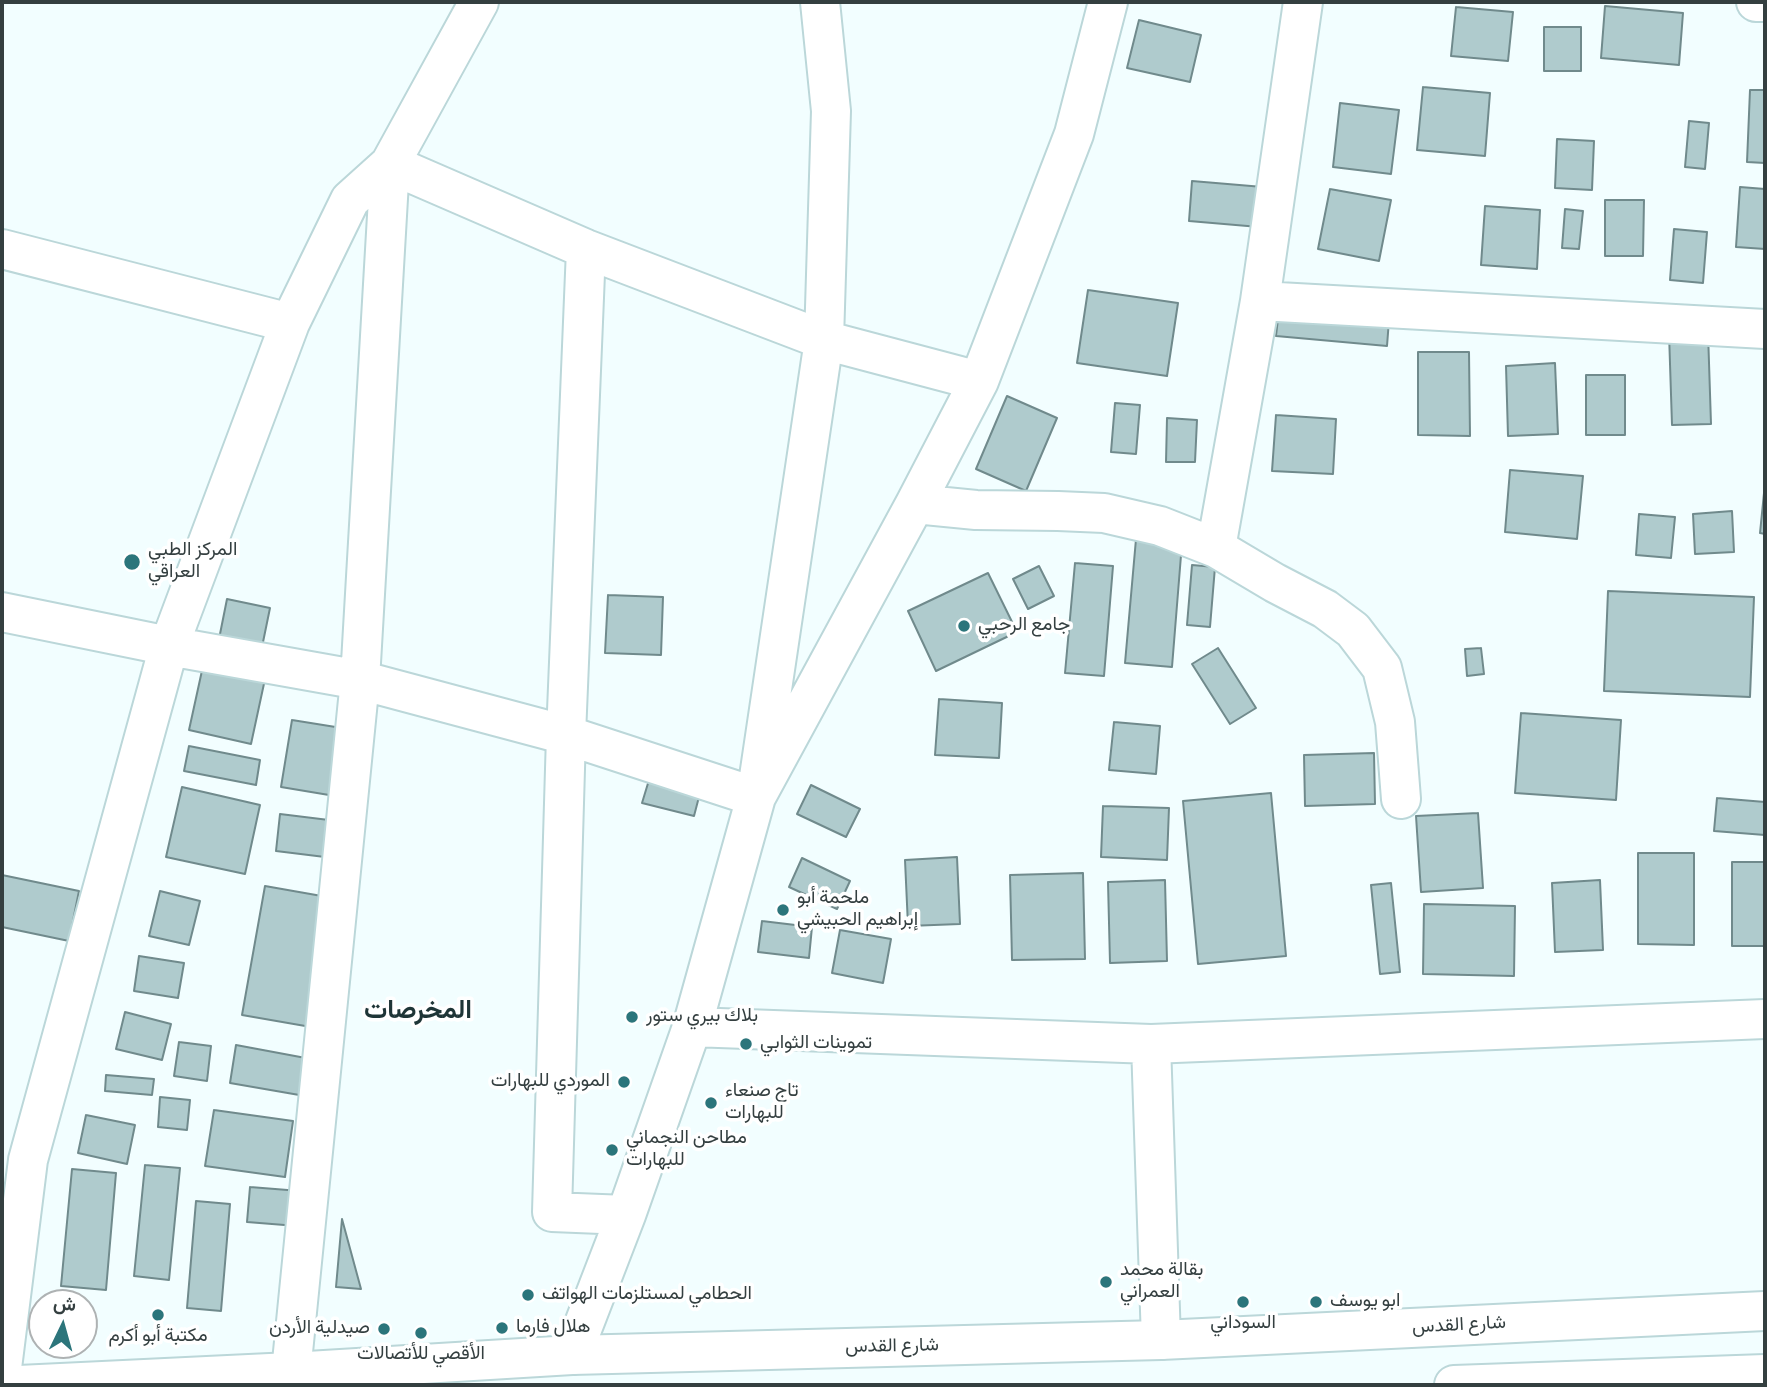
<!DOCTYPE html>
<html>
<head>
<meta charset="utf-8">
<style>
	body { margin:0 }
	#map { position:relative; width:1767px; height:1387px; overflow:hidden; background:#f2feff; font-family:"Source Sans 3",Vazirmatn,sans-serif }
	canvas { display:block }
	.frame { position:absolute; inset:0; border:4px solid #343f40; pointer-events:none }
	.north { position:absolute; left:28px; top:1289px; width:70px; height:70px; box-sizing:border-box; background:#fff; border:2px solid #aeb2b3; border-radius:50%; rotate:5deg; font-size:19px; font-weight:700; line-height:28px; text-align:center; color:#343f40 }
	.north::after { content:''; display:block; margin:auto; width:24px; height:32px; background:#2c757b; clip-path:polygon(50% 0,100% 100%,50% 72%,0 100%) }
</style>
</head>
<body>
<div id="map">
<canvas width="1767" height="1387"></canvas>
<div class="frame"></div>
<div class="north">ش</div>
</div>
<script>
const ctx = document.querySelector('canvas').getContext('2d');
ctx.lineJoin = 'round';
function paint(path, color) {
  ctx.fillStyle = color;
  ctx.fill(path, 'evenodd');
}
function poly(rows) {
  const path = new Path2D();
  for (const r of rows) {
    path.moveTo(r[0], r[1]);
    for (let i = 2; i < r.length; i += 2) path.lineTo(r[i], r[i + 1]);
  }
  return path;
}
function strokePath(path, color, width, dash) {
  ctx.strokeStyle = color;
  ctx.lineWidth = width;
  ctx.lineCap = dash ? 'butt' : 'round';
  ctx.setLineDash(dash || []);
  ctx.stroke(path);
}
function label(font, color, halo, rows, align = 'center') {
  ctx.font = font + ' "Source Sans 3",Vazirmatn,sans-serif';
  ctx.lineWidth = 7;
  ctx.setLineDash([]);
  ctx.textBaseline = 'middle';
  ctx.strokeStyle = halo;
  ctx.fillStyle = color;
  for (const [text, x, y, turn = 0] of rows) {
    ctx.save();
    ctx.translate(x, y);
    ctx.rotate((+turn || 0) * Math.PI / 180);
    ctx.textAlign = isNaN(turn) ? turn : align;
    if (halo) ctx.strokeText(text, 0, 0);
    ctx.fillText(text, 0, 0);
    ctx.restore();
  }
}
const building = poly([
	[1605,6,1683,13,1679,65,1601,58,1605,6],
	[1456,7,1513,12,1508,61,1451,56,1456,7],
	[1139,20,1201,35,1190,82,1127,68,1139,20],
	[1544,27,1581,27,1581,71,1544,71,1544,27],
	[1423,87,1490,93,1485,156,1417,150,1423,87],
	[1750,90,1765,90,1765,163,1747,162,1750,90],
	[1340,103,1399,110,1391,174,1333,167,1340,103],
	[1689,121,1709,123,1705,169,1685,167,1689,121],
	[1557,139,1594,141,1592,190,1555,188,1557,139],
	[1192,181,1263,187,1259,227,1189,221,1192,181],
	[1740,187,1765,189,1765,249,1736,247,1740,187],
	[1330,189,1391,200,1379,261,1318,249,1330,189],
	[1605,200,1644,200,1643,256,1605,256,1605,200],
	[1485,206,1540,210,1537,269,1481,265,1485,206],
	[1565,209,1583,211,1579,249,1562,248,1565,209],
	[1674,229,1707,232,1703,283,1670,280,1674,229],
	[1088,290,1178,303,1167,376,1077,363,1088,290],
	[1279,310,1389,320,1387,346,1276,336,1279,310],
	[1708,332,1711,424,1672,425,1669,333,1708,332],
	[1418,352,1469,352,1470,436,1418,435,1418,352],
	[1555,363,1558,434,1508,436,1506,366,1555,363],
	[1586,375,1625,375,1625,435,1586,435,1586,375],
	[1007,396,1057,418,1026,491,976,469,1007,396],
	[1115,403,1140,405,1136,454,1111,452,1115,403],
	[1276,415,1336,419,1333,474,1272,471,1276,415],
	[1167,418,1197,420,1195,462,1166,462,1167,418],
	[1510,470,1583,476,1577,539,1505,532,1510,470],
	[1765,483,1765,534,1760,533,1765,483],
	[1732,511,1734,552,1695,554,1693,514,1732,511],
	[1639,514,1675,517,1671,558,1636,555,1639,514],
	[1136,539,1182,543,1172,667,1125,663,1136,539],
	[1075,563,1113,566,1104,676,1065,673,1075,563],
	[1192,565,1215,567,1210,627,1187,625,1192,565],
	[1039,566,1054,596,1028,609,1013,579,1039,566],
	[988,573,1017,632,936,671,908,611,988,573],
	[1608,591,1754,597,1750,697,1604,691,1608,591],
	[608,595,663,597,661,655,605,653,608,595],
	[227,599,270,608,262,647,219,639,227,599],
	[1218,648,1256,708,1230,724,1192,664,1218,648],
	[1481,648,1484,674,1467,676,1465,649,1481,648],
	[203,666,265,679,251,744,189,730,203,666],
	[939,699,1002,703,999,758,935,755,939,699],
	[1521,713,1621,720,1616,800,1515,793,1521,713],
	[292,720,348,729,335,796,281,787,292,720],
	[1114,722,1160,726,1156,774,1109,770,1114,722],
	[189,746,260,760,256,785,184,771,189,746],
	[1374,753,1375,804,1305,806,1304,755,1374,753],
	[649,780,700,793,694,816,642,803,649,780],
	[811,785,860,809,846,837,797,814,811,785],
	[182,787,260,805,245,874,166,857,182,787],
	[1271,793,1286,956,1198,964,1183,801,1271,793],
	[1717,798,1765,802,1765,835,1714,831,1717,798],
	[1103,806,1169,808,1167,860,1101,857,1103,806],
	[1478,813,1483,888,1421,892,1416,816,1478,813],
	[280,814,337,821,333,858,276,851,280,814],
	[1638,853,1694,853,1694,945,1638,944,1638,853],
	[957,857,960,924,908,926,905,860,957,857],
	[802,858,850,881,837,909,789,887,802,858],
	[1732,862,1765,862,1765,946,1732,946,1732,862],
	[1083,873,1085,959,1012,960,1010,875,1083,873],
	[2,875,79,891,69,941,2,927,2,875],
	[1165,880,1167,961,1110,963,1108,882,1165,880],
	[1600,880,1603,950,1555,952,1552,883,1600,880],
	[1391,883,1400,972,1380,974,1371,885,1391,883],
	[265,886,333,898,311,1027,242,1015,265,886],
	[160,891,200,901,189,945,149,936,160,891],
	[1424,904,1515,906,1514,976,1423,974,1424,904],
	[762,921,812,927,809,958,758,952,762,921],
	[840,930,891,939,883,983,832,973,840,930],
	[139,956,184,963,178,998,134,991,139,956],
	[125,1012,171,1024,162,1060,116,1049,125,1012],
	[179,1042,211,1046,207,1081,174,1076,179,1042],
	[236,1045,311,1059,305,1096,230,1083,236,1045],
	[106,1075,154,1079,152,1095,105,1091,106,1075],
	[160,1097,190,1100,187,1130,158,1127,160,1097],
	[214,1110,293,1121,285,1177,205,1166,214,1110],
	[86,1115,135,1125,127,1164,78,1153,86,1115],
	[145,1165,180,1168,169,1280,134,1276,145,1165],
	[72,1169,116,1173,106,1290,61,1286,72,1169],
	[250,1187,300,1191,297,1226,247,1222,250,1187],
	[196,1201,230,1204,221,1311,187,1308,196,1201],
	[342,1219,361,1289,336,1287,342,1219]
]);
paint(building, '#afcbcd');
strokePath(building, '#708a8c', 2);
const street = poly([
	[1303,2,1260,301,1765,329],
	[1756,2,1765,2],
	[2,249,290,323],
	[586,249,566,735,552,1212,626,1215],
	[915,504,976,510,1058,511,1104,513,1160,526,1216,548,1275,583,1325,609,1353,630,1382,668,1395,722,1401,799],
	[1216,548,1260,301],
	[2,612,169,646,360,680,566,735,756,797,824,340,831,111,820,2],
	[692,1027,1151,1044,1765,1019],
	[1151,1044,1161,1340],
	[572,1355,626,1215,692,1027,756,797,915,504,979,381,1074,134,1108,2],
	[2,1368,28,1160,169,646,290,323,350,200,390,164,479,2],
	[291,1372,360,680,390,164,586,249,824,340,979,381]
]);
const secondary = poly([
	[19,1385,291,1372,572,1355,1161,1340,1765,1311],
	[1454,1385,1765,1374]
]);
strokePath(street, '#bbd7d9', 42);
strokePath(secondary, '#bbd7d9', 42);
strokePath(street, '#fff', 38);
strokePath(secondary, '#fff', 38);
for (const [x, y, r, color] of [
	[132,562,9,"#2c757b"],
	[964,626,7,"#2c757b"],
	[783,910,7,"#2c757b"],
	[632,1017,7,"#2c757b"],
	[746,1044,7,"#2c757b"],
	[624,1082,7,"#2c757b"],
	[711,1103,7,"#2c757b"],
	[612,1150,7,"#2c757b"],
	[1106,1282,7,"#2c757b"],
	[528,1295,7,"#2c757b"],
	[1243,1302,7,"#2c757b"],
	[1316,1302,7,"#2c757b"],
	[158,1315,7,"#2c757b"],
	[502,1328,7,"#2c757b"],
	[384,1329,7,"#2c757b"],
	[421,1333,7,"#2c757b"]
]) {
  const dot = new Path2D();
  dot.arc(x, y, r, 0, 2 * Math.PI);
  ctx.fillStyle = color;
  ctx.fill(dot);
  strokePath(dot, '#fff', 2.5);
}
label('19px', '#343f40', '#fff', [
	["المركز الطبي",148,551],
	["العراقي",148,573],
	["جامع الرحبي",978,626],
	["ملحمة أبو",797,899],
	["إبراهيم الحبيشي",797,921],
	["بلاك بيري ستور",646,1017],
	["تموينات الثوابي",760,1044],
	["الموردي للبهارات",610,1082,"right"],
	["تاج صنعاء",725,1092],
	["للبهارات",725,1114],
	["مطاحن النجماني",626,1139],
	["للبهارات",626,1161],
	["بقالة محمد",1120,1271],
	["العمراني",1120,1293],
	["الحطامي لمستلزمات الهواتف",542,1295],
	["ابو يوسف",1330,1302],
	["السوداني",1243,1324,"center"],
	["هلال فارما",516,1328],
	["صيدلية الأردن",370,1329,"right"],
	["مكتبة أبو أكرم",158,1337,"center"],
	["الأقصي للأتصالات",421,1355,"center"]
], 'left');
label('19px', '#343f40', '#fff', [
	["شارع القدس",1459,1326,-3],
	["شارع القدس",892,1347,-1]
]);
label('bold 26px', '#1e3537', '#fff', [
	["المخرصات",418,1012]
]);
</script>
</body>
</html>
